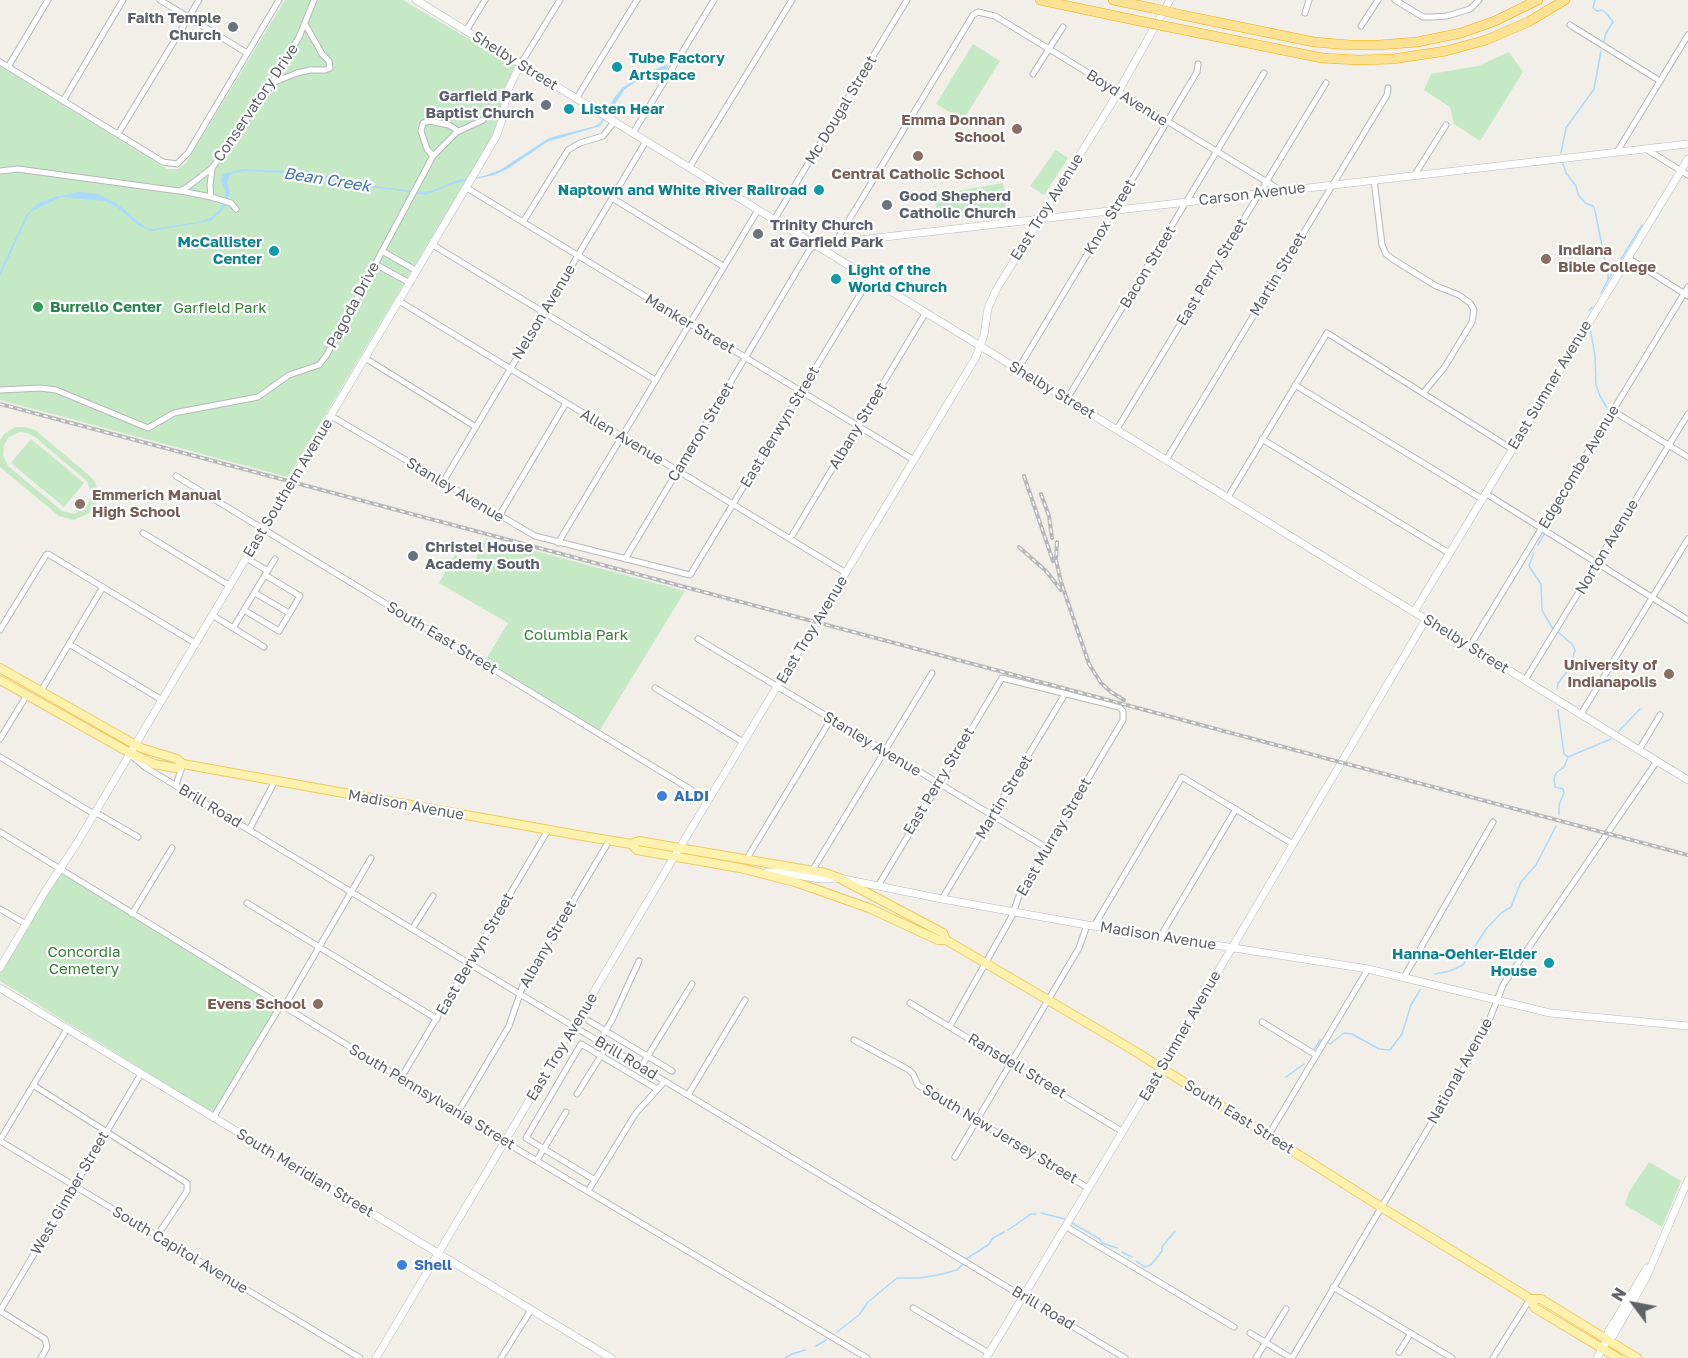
<!DOCTYPE html>
<html>
<head>
<meta charset="utf-8">
<style>
	body { margin:0 }
	#map { position:relative; width:1688px; height:1358px; overflow:hidden; background:#f1efe8; font-family:"Golos Text",sans-serif }
	canvas { display:block }
	.north { position:absolute; left:1604px; top:1274px; width:60px; height:60px; -webkit-text-stroke:4px #fff; paint-order:stroke; rotate:302deg; font-size:16px; font-weight:700; line-height:24px; text-align:center; color:#5f6368 }
	.north::after { content:''; display:block; margin:auto; width:21px; height:27px; background:#5f6368; clip-path:polygon(50% 0,100% 100%,50% 72%,0 100%) }
</style>
</head>
<body>
<div id="map">
<canvas width="1688" height="1358"></canvas>
<div class="north">N</div>
</div>
<script>
const ctx = document.querySelector('canvas').getContext('2d');
ctx.lineJoin = 'round';
function paint(path, color) {
  ctx.fillStyle = color;
  ctx.fill(path, 'evenodd');
}
function poly(rows) {
  const path = new Path2D();
  for (const r of rows) {
    path.moveTo(r[0], r[1]);
    for (let i = 2; i < r.length; i += 2) path.lineTo(r[i], r[i + 1]);
  }
  return path;
}
function strokePath(path, color, width, dash) {
  ctx.strokeStyle = color;
  ctx.lineWidth = width;
  ctx.lineCap = dash ? 'butt' : 'round';
  ctx.setLineDash(dash || []);
  ctx.stroke(path);
}
function label(font, color, halo, rows, align = 'center') {
  ctx.font = font + ' "Golos Text",sans-serif';
  ctx.lineWidth = 4.5;
  ctx.setLineDash([]);
  ctx.textBaseline = 'middle';
  ctx.strokeStyle = halo;
  ctx.fillStyle = color;
  for (const [text, x, y, turn = 0] of rows) {
    ctx.save();
    ctx.translate(x, y);
    ctx.rotate((+turn || 0) * Math.PI / 180);
    ctx.textAlign = isNaN(turn) ? turn : align;
    if (halo) ctx.strokeText(text, 0, 0);
    ctx.fillText(text, 0, 0);
    ctx.restore();
  }
}
paint(poly([
	[285,0,403,0,515,66,501,98,502,113,496,130,288,477,0,400,0,66,167,169,178,169,186,163],
	[973,44,1000,61,963,120,936,104],
	[1509,52,1523,72,1480,141,1454,124,1450,107,1424,90,1431,74,1478,66],
	[1056,150,1068,158,1044,195,1030,186],
	[1003,183,1007,210,938,221,934,195],
	[16,427,24,427,35,430,91,477,96,484,98,496,96,504,89,513,74,520,59,516,0,467,0,440,5,433],
	[20,432,27,433,35,437,87,481,92,495,85,509,74,514,62,511,8,466,3,455,4,445,9,437],
	[31,439,84,483,64,507,11,463],
	[486,538,685,591,600,730,485,661,508,623,439,583,455,555,473,564],
	[61,872,277,1006,213,1113,0,981,0,973],
	[1649,1162,1681,1181,1662,1227,1625,1205,1629,1192]
]), '#c5e8c5');
paint(poly([
	[669,64,667,69,643,77,625,89,600,126,547,142,509,168,494,175,456,183,425,195,388,189,349,186,303,174,244,171,231,174,227,182,230,194,223,210,210,221,151,231,139,226,117,207,105,201,61,197,30,212,0,276,0,271,27,214,38,203,55,197,79,192,97,194,116,203,146,228,153,229,199,222,210,218,220,210,226,192,221,181,223,174,243,169,309,172,366,185,420,192,431,191,458,180,484,176,500,170,549,138,595,126,600,123,614,98,622,88,648,72]
]), '#aadaff');
strokePath(poly([
	[1595,0,1593,8,1597,11,1602,10,1606,13,1613,22,1606,33,1604,41],
	[1561,153,1566,128,1594,89,1601,51],
	[1563,164,1566,173,1576,186,1578,194,1585,203,1593,206,1595,211,1608,275,1608,280,1601,293],
	[1608,280,1642,225],
	[1589,311,1592,307],
	[1590,328,1595,355,1596,385,1600,396,1607,408],
	[1538,545,1544,534],
	[1534,553,1529,566,1541,584,1542,610,1553,629],
	[1557,689,1558,683,1570,668,1575,650,1572,644,1558,632],
	[1558,710,1564,754,1568,757,1564,767,1556,773,1554,779,1555,787,1563,789,1564,793,1559,805,1559,815],
	[1619,731,1640,709],
	[1568,757,1611,739],
	[1435,974,1450,971,1463,965,1486,929,1501,913,1511,907,1521,882,1536,865,1556,826],
	[1327,1042,1330,1044,1344,1033,1352,1034,1379,1049,1390,1050,1402,1034,1411,1005,1420,990],
	[1314,1050,1320,1040,1323,1040],
	[1286,1077,1304,1064],
	[1041,1213,1065,1219],
	[1072,1223,1100,1239,1102,1243,1117,1248],
	[1008,1230,1031,1214,1036,1214],
	[1122,1252,1132,1257],
	[966,1259,988,1245,993,1238,1004,1232],
	[1136,1261,1145,1267,1151,1265,1162,1251,1162,1247,1175,1231],
	[837,1332,859,1315,868,1302,897,1278,919,1278,938,1275,957,1270,963,1264],
	[816,1346,826,1340],
	[785,1358,792,1354,805,1350]
]), '#aadaff', 1.5);
const street = poly([
	[160,0,247,53],
	[1395,0,1423,17,1432,17,1447,16,1470,9,1479,0],
	[1305,13,1309,0],
	[1570,25,1660,81],
	[1361,26,1378,0],
	[466,31,485,0],
	[0,62,163,162,177,164,188,153,279,0],
	[520,65,560,0],
	[8,67,48,0],
	[1033,74,1063,27],
	[272,83,297,73,310,70,325,70,330,68,329,61,322,54,305,24],
	[576,99,637,0],
	[63,101,123,0],
	[633,133,714,0],
	[118,134,199,0],
	[1646,149,1688,175],
	[1617,152,1688,35],
	[433,156,427,149,421,131,423,123,429,121,449,125,458,131],
	[689,168,792,0],
	[212,169,210,185,211,197,231,203,236,209],
	[0,171,18,169,179,191,186,188,212,168,268,89,299,37,314,0],
	[1414,176,1446,125],
	[1374,180,1382,245,1386,254,1394,260,1436,286,1459,295,1470,303,1474,310,1472,322,1444,368,1423,393],
	[467,188,914,460],
	[181,191,211,197],
	[612,198,723,266],
	[774,220,907,0],
	[523,222,568,150,580,143,603,136,614,122],
	[835,243,973,15,978,12,995,16,1280,190],
	[433,245,655,380],
	[382,251,417,271],
	[1628,258,1688,296],
	[375,264,410,283],
	[399,301,846,573],
	[365,358,476,427],
	[1018,369,1197,72,1198,64],
	[1295,385,1482,499],
	[0,390,41,388,56,390,148,428,174,413,258,397,289,375,319,365,326,356,433,156,457,132,483,120],
	[1067,399,1264,73],
	[1613,411,1688,457],
	[331,416,535,536,690,575,870,278],
	[1117,429,1326,83],
	[1262,439,1449,553],
	[1166,460,1387,95,1388,88],
	[176,476,708,800],
	[443,482,646,141],
	[1485,493,1688,620],
	[1228,497,1327,333,1512,449],
	[499,516,566,403],
	[143,533,230,586],
	[790,539,926,312],
	[558,543,758,210],
	[246,558,268,571],
	[625,559,810,249,816,245],
	[255,593,289,613],
	[244,610,279,631,300,596,265,575,275,559],
	[212,615,264,647],
	[233,628,265,575],
	[0,630,46,555,48,554,195,643],
	[698,639,1047,848],
	[69,644,162,700],
	[1470,646,1688,287],
	[1525,680,1688,414],
	[655,688,743,742],
	[41,691,103,587],
	[1581,714,1688,539],
	[0,739,27,695],
	[1639,750,1660,715],
	[0,757,94,814],
	[133,757,145,767,470,964,1125,1358],
	[176,785,183,764],
	[95,812,138,837],
	[249,830,275,781],
	[0,832,505,1142,867,1358],
	[746,860,831,719],
	[812,871,932,673],
	[878,886,1002,678,1119,707,1123,711,1123,720,1020,893,1012,916,950,1026],
	[942,899,1065,694],
	[247,903,437,1019],
	[0,909,26,924],
	[132,914,172,848],
	[1094,926,1182,777,1293,844],
	[412,929,433,896],
	[1160,937,1236,809],
	[1404,977,1493,822],
	[910,1003,1123,1132],
	[284,1007,371,858],
	[589,1021,672,1071],
	[1262,1022,1316,1055],
	[854,1040,909,1070,913,1074,918,1085,1088,1188],
	[599,1042,612,1020,639,961],
	[641,1067,692,984],
	[401,1078,548,830],
	[33,1085,187,1183,187,1191,157,1236],
	[577,1094,607,1046],
	[688,1095,745,1000],
	[458,1112,509,1026,523,985,609,841],
	[213,1118,281,1005],
	[1268,1136,1368,969],
	[0,1140,67,1029],
	[0,1141,360,1358],
	[955,1157,1079,948,1087,925],
	[537,1160,566,1112],
	[595,1180,526,1138,581,1044,657,1089],
	[588,1191,636,1113,665,1081],
	[1065,1226,1234,1327],
	[1333,1287,1452,1358],
	[913,1308,989,1353],
	[0,1311,141,1074],
	[0,1311,45,1339,47,1347,41,1358],
	[1250,1333,1291,1358],
	[1399,1352,1411,1333],
	[501,1358,531,1310],
	[1256,1358,1286,1309],
	[1292,1358,1483,1036,1503,985,1657,761],
	[1493,1358,1530,1299]
]);
const secondary = poly([
	[416,0,1688,780],
	[816,245,1688,144],
	[1414,612,1688,159],
	[767,872,779,872,820,879,839,878,942,899,1087,925,1368,969,1550,1013,1688,1026],
	[0,968,46,890,77,843,496,137,502,120,507,92,520,65],
	[0,988,611,1358],
	[1607,1340,1608,1332,1647,1268],
	[376,1358,674,857,976,357,984,335,988,308,996,290,1110,106,1170,0],
	[986,1358,1161,1068,1426,619],
	[1597,1358,1607,1340,1613,1336,1646,1278,1688,1180]
]);
const primary = poly([
	[0,668,141,748,177,759,183,764],
	[0,680,130,753,154,764,176,768,183,764,577,835,631,844,639,841,679,848,825,873,839,878,943,933,946,940,1133,1050,1381,1207,1526,1296,1530,1299,1541,1299,1637,1358],
	[631,844,637,850,740,868,795,882,869,908,938,940,946,940],
	[1530,1299,1535,1308,1618,1358]
]);
const highway = poly([
	[1040,0,1144,22],
	[1113,0,1152,8],
	[1182,15,1314,42,1350,45,1379,45,1417,42,1461,33,1495,21,1538,0],
	[1174,28,1322,58,1358,60,1393,59,1446,51,1486,40,1528,22,1565,0]
]);
strokePath(street, '#b5b8bc', 7);
strokePath(secondary, '#b6babf', 8);
strokePath(primary, '#f2c960', 10);
strokePath(highway, '#f9ab00', 10);
strokePath(street, '#fff', 5);
strokePath(secondary, '#fff', 7);
strokePath(primary, '#fff2af', 8);
strokePath(highway, '#fde293', 9);
const rail = poly([
	[0,404,1688,855],
	[1024,476,1053,561],
	[1041,494,1049,516,1052,538],
	[1057,542,1056,560,1061,582,1089,664,1101,683,1111,692,1124,700],
	[1019,547,1046,571,1061,590]
]);
strokePath(rail, '#b6b7b8', 4);
strokePath(rail, '#fff', 1.5, [4.5]);
const highwayBridge = poly([
	[1152,8,1182,15],
	[1144,22,1174,28]
]);
strokePath(highwayBridge, '#f9ab00', 10, []);
strokePath(highwayBridge, '#fde293', 9);
for (const [x, y, r, color] of [
	[233,27,6,"#6b7280"],
	[617,67,6,"#0f9aa8"],
	[546,105,6,"#6b7280"],
	[569,109,6,"#0f9aa8"],
	[1017,129,6,"#8d6e63"],
	[918,156,6,"#8d6e63"],
	[819,190,6,"#0f9aa8"],
	[887,205,6,"#6b7280"],
	[758,234,6,"#6b7280"],
	[274,251,6,"#0f9aa8"],
	[1546,259,6,"#8d6e63"],
	[836,279,6,"#0f9aa8"],
	[38,307,6,"#2e9e5b"],
	[80,504,6,"#8d6e63"],
	[413,556,6,"#6b7280"],
	[1669,674,6,"#8d6e63"],
	[662,796,6,"#3f7fe0"],
	[1549,963,6,"#0f9aa8"],
	[318,1004,6,"#8d6e63"],
	[402,1265,6,"#3f7fe0"]
]) {
  const dot = new Path2D();
  dot.arc(x, y, r, 0, 2 * Math.PI);
  ctx.fillStyle = color;
  ctx.fill(dot);
  strokePath(dot, '#fff', 2);
}
label('bold 15px', '#5b616d', '#fff', [
	["Faith Temple",221,18,"right"],
	["Church",221,35,"right"],
	["Garfield Park",534,96,"right"],
	["Baptist Church",534,113,"right"],
	["Good Shepherd",899,196],
	["Catholic Church",899,213],
	["Trinity Church",770,225],
	["at Garfield Park",770,242],
	["Christel House",425,547],
	["Academy South",425,564]
], 'left');
label('bold 15px', '#0d838f', '#fff', [
	["Tube Factory",629,58],
	["Artspace",629,75],
	["Listen Hear",581,109],
	["Naptown and White River Railroad",807,190,"right"],
	["McCallister",262,242,"right"],
	["Center",262,259,"right"],
	["Light of the",848,270],
	["World Church",848,287],
	["Hanna-Oehler-Elder",1537,954,"right"],
	["House",1537,971,"right"]
], 'left');
label('15px', '#5f6368', '#fff', [
	["Shelby Street",515,61,32],
	["Boyd Avenue",1127,98,32],
	["Conservatory Drive",256,103,-56],
	["Mc Dougal Street",841,110,-59],
	["Carson Avenue",1252,194,-7],
	["East Troy Avenue",1047,207,-58],
	["Knox Street",1110,217,-59],
	["Bacon Street",1148,267,-59],
	["East Perry Street",1212,272,-59],
	["Martin Street",1278,274,-59],
	["Pagoda Drive",353,305,-62],
	["Nelson Avenue",544,312,-59],
	["Manker Street",690,324,31],
	["East Sumner Avenue",1550,385,-59],
	["Shelby Street",1052,390,31],
	["Albany Street",858,426,-59],
	["East Berwyn Street",780,427,-59],
	["Cameron Street",701,432,-59],
	["Allen Avenue",622,437,31],
	["Edgecombe Avenue",1579,467,-59],
	["East Southern Avenue",288,488,-59],
	["Stanley Avenue",455,490,31],
	["Norton Avenue",1607,547,-59],
	["East Troy Avenue",812,630,-59],
	["South East Street",442,638,31],
	["Shelby Street",1466,644,32],
	["Stanley Avenue",872,744,31],
	["East Perry Street",939,781,-59],
	["Martin Street",1004,797,-59],
	["Madison Avenue",406,805,10],
	["Brill Road",210,806,31],
	["East Murray Street",1054,837,-60],
	["Madison Avenue",1158,936,9],
	["Albany Street",548,944,-60],
	["East Berwyn Street",475,954,-60],
	["East Sumner Avenue",1180,1036,-60],
	["East Troy Avenue",562,1047,-59],
	["Brill Road",626,1058,31],
	["Ransdell Street",1017,1066,31],
	["National Avenue",1460,1071,-61],
	["South Pennsylvania Street",432,1097,31],
	["South East Street",1239,1117,32],
	["South New Jersey Street",1000,1134,31],
	["South Meridian Street",305,1173,31],
	["West Gimber Street",70,1193,-60],
	["South Capitol Avenue",180,1250,31],
	["Brill Road",1043,1308,31]
]);
label('bold 15px', '#785e54', '#fff', [
	["Emma Donnan",1005,120],
	["School",1005,137],
	["Central Catholic School",918,174,"center"],
	["Indiana",1558,250,"left"],
	["Bible College",1558,267,"left"],
	["Emmerich Manual",92,495,"left"],
	["High School",92,512,"left"],
	["University of",1657,665],
	["Indianapolis",1657,682],
	["Evens School",306,1004]
], 'right');
label('bold 15px', '#27864d', '#fff', [
	["Burrello Center",50,307]
], 'left');
label('15px', '#348238', '#fff', [
	["Garfield Park",220,308],
	["Columbia Park",576,635],
	["Concordia",84,952],
	["Cemetery",84,969]
]);
label('bold 15px', '#366cbe', '#fff', [
	["ALDI",674,796],
	["Shell",414,1265]
], 'left');
label('italic 16px', '#4174aa', '#fff', [
	["Bean Creek",327,180,9]
]);
</script>
</body>
</html>
